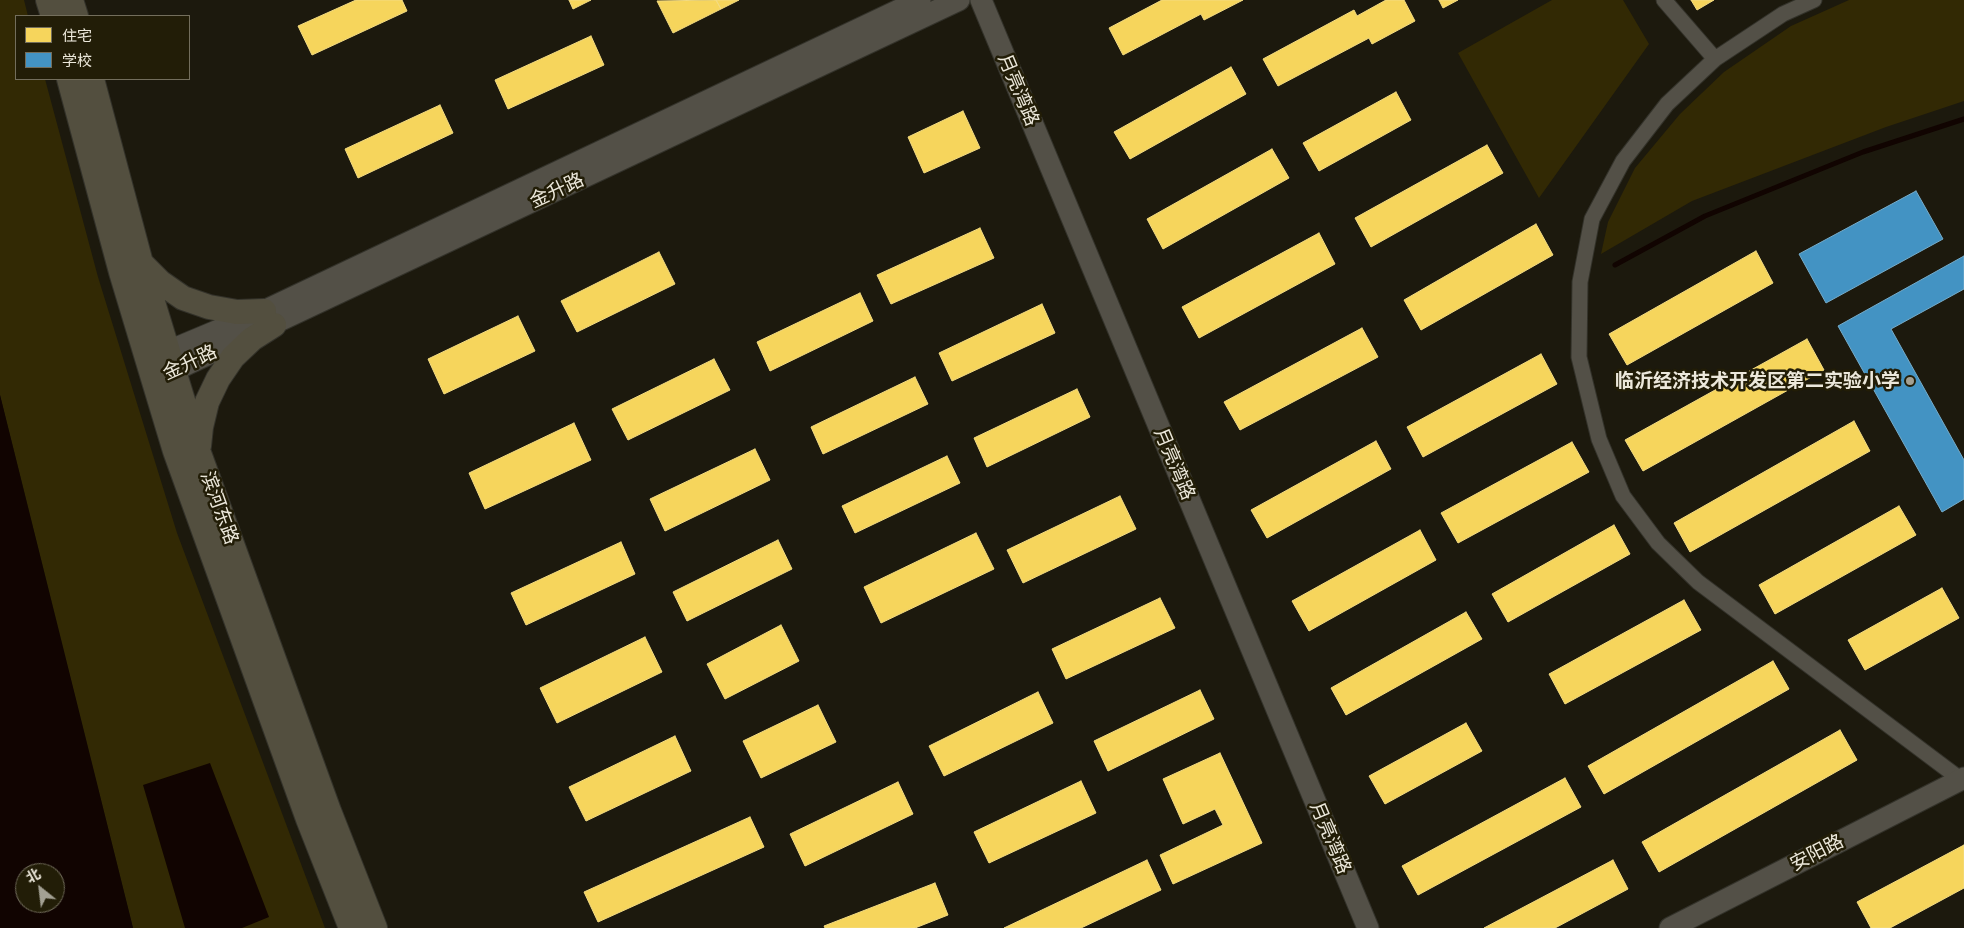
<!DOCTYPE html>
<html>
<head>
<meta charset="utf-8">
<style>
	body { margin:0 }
	#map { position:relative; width:1964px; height:928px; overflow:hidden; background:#1c190d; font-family:Cabin,"Noto Sans SC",sans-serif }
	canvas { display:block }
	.legend { position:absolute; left:15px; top:15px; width:175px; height:65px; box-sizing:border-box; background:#221d07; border:1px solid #736e5c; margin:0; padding:6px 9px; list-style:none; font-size:15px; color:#ece8db }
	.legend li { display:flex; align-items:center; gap:10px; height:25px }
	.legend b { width:25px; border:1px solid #736e5c }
	.north { position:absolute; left:15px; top:863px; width:50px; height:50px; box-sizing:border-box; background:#221d07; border:1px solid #736e5c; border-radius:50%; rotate:331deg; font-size:14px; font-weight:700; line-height:20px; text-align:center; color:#ece8db }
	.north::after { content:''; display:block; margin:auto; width:18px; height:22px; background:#a3a093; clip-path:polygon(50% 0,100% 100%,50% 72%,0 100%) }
</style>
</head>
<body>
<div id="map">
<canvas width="1964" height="928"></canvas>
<ul class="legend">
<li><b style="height:14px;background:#f6d55c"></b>住宅</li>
<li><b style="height:14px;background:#4393c3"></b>学校</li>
</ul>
<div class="north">北</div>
</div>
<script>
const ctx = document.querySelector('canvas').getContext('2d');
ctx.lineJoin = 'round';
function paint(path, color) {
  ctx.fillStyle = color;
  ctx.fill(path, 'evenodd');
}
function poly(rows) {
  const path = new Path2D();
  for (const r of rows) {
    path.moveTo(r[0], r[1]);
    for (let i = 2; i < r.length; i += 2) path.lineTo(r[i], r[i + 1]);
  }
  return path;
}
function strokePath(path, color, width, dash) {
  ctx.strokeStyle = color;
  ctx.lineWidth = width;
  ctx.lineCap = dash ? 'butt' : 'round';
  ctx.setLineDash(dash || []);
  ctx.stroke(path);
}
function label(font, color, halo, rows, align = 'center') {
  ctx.font = font + ' Cabin,"Noto Sans SC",sans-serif';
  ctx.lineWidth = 5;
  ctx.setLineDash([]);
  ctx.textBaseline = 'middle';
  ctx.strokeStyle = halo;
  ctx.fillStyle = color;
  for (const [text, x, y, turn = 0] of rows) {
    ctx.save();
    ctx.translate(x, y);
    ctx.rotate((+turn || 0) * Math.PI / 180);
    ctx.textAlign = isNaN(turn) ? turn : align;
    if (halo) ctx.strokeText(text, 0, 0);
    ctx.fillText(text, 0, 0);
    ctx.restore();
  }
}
paint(poly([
	[0,0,24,0,28,16,16,16,16,79,45,79,98,277,177,533,325,928,133,928,0,395],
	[1552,0,1623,0,1649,44,1539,198,1458,53],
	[1849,0,1964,0,1964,101,1886,127,1692,201,1601,254,1608,222,1635,168,1680,114,1724,72,1791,26]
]), '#322904');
paint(poly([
	[0,395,133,928,0,928],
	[25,873,55,873,55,903,25,903],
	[210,763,269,917,242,928,185,928,143,785]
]), '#110401');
const homes = poly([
	[356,0,402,0,407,11,312,55,298,26,356,0],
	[569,0,591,0,573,9,569,0],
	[716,0,739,0,721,9,716,0],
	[716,0,721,9,673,33,657,1,716,0],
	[1162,0,1243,0,1204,20,1201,14,1123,55,1109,28,1162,0],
	[1386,0,1404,0,1415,21,1372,44,1369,38,1278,86,1263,59,1354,10,1357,16,1386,0],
	[1439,0,1458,0,1443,8,1439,0],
	[1691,0,1714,0,1697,10,1691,0],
	[591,36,604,65,508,109,495,80,591,36],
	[1231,67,1246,94,1130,159,1114,132,1231,67],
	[1396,92,1411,120,1319,171,1303,143,1396,92],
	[440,105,453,133,358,178,345,149,440,105],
	[963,111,980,148,924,173,908,137,963,111],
	[1487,145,1503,173,1371,247,1355,218,1487,145],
	[1272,149,1289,178,1163,249,1147,219,1272,149],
	[1536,224,1553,255,1421,330,1404,300,1536,224],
	[980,228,994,258,891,304,877,275,980,228],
	[1319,233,1335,264,1199,338,1182,307,1319,233],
	[1756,251,1773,283,1627,365,1609,334,1756,251],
	[659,252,675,284,577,332,561,301,659,252],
	[860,293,873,321,770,371,757,342,860,293],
	[1042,304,1055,333,952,381,939,353,1042,304],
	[518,316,535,351,444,394,428,359,518,316],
	[1362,328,1378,357,1240,430,1224,402,1362,328],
	[1807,339,1824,370,1643,471,1625,440,1807,339],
	[1541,354,1557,384,1423,457,1407,427,1541,354],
	[714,359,730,390,628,440,612,409,714,359],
	[915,377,928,404,823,454,811,427,915,377],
	[1077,389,1090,417,987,467,974,438,1077,389],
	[1854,421,1870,451,1690,552,1674,523,1854,421],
	[574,423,591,460,485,509,469,473,574,423],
	[1376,441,1391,469,1267,538,1251,510,1376,441],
	[1572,442,1589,472,1458,543,1441,513,1572,442],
	[755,449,770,480,665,531,650,499,755,449],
	[947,456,960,483,855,533,842,506,947,456],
	[1120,496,1136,529,1023,583,1007,550,1120,496],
	[1899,506,1916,535,1775,614,1759,585,1899,506],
	[1614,525,1630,554,1508,622,1492,594,1614,525],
	[1420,530,1436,560,1309,631,1292,601,1420,530],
	[976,533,994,569,881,623,864,587,976,533],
	[778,540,792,569,687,621,673,592,778,540],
	[621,542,635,574,526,625,511,593,621,542],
	[1942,588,1959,618,1865,670,1848,640,1942,588],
	[1160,598,1175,628,1066,679,1052,649,1160,598],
	[1684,600,1701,630,1565,704,1549,674,1684,600],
	[1466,612,1482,639,1346,715,1331,688,1466,612],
	[781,625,799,661,725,699,707,664,781,625],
	[645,637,662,672,557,723,540,688,645,637],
	[1773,661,1789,689,1604,794,1588,766,1773,661],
	[1200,690,1214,719,1108,771,1094,741,1200,690],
	[1038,692,1053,723,944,776,929,746,1038,692],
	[818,705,836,742,761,778,743,741,818,705],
	[1466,723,1482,751,1385,804,1369,776,1466,723],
	[1840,730,1857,760,1659,872,1642,842,1840,730],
	[675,736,691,771,586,821,569,787,675,736],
	[1220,753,1262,843,1173,884,1160,855,1223,825,1215,809,1183,824,1163,779,1220,753],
	[1565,778,1581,807,1418,895,1402,866,1565,778],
	[1081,781,1096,813,989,863,974,832,1081,781],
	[898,782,913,814,805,866,790,834,898,782],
	[750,817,764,847,598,922,584,892,750,817],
	[1964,845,1964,888,1890,928,1871,928,1857,902,1964,845],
	[1147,860,1161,890,1081,928,1004,928,1147,860],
	[1613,860,1628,889,1555,928,1484,928,1613,860],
	[935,883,948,915,915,928,825,928,824,926,935,883]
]);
paint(homes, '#f6d55c');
strokePath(homes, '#f3db82', 1);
const schools = poly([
	[1916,191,1943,239,1826,303,1799,254,1916,191],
	[1964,256,1964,289,1891,329,1964,460,1964,499,1942,512,1838,326,1964,256]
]);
paint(schools, '#4393c3');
strokePath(schools, '#76acca', 1);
strokePath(poly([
	[1615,265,1705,216,1863,152,1964,119]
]), '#110401', 5);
const street = poly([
	[1664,0,1715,59],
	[1814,0,1783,14,1715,59,1667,104,1623,161,1592,219,1580,282,1579,357,1599,439,1623,496,1658,543,1698,582,1964,782]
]);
const secondary = poly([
	[981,0,1368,928],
	[152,358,264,311,920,0],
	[158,378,959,0],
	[1670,928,1964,778]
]);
const primary = poly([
	[48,0,53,16],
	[71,0,76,16],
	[69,79,121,272,175,451,308,819,351,928],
	[92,79,141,263,199,453,329,811,375,928],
	[141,263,160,282,183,298,209,307,237,312,264,311],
	[199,446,201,427,207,402,218,379,233,357,252,339,274,325]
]);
strokePath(street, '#33322a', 17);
strokePath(secondary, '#33322a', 23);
strokePath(primary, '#33322a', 26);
strokePath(street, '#535047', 15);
strokePath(secondary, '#535047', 21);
strokePath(primary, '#534f3f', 24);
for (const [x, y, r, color] of [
	[1910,381,5,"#a3a093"]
]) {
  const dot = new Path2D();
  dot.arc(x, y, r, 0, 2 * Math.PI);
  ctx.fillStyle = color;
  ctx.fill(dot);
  strokePath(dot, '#221d07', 2);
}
label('19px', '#ece8db', '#221d07', [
	["月亮湾路",1018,90,67],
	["金升路",557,191,-25],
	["金升路",190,363,-25],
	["月亮湾路",1174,464,67],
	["滨河东路",219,508,70],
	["月亮湾路",1330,838,67],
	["安阳路",1817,853,-27]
]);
label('bold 19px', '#ece8db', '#221d07', [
	["临沂经济技术开发区第二实验小学",1900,381]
], 'right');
</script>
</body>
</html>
